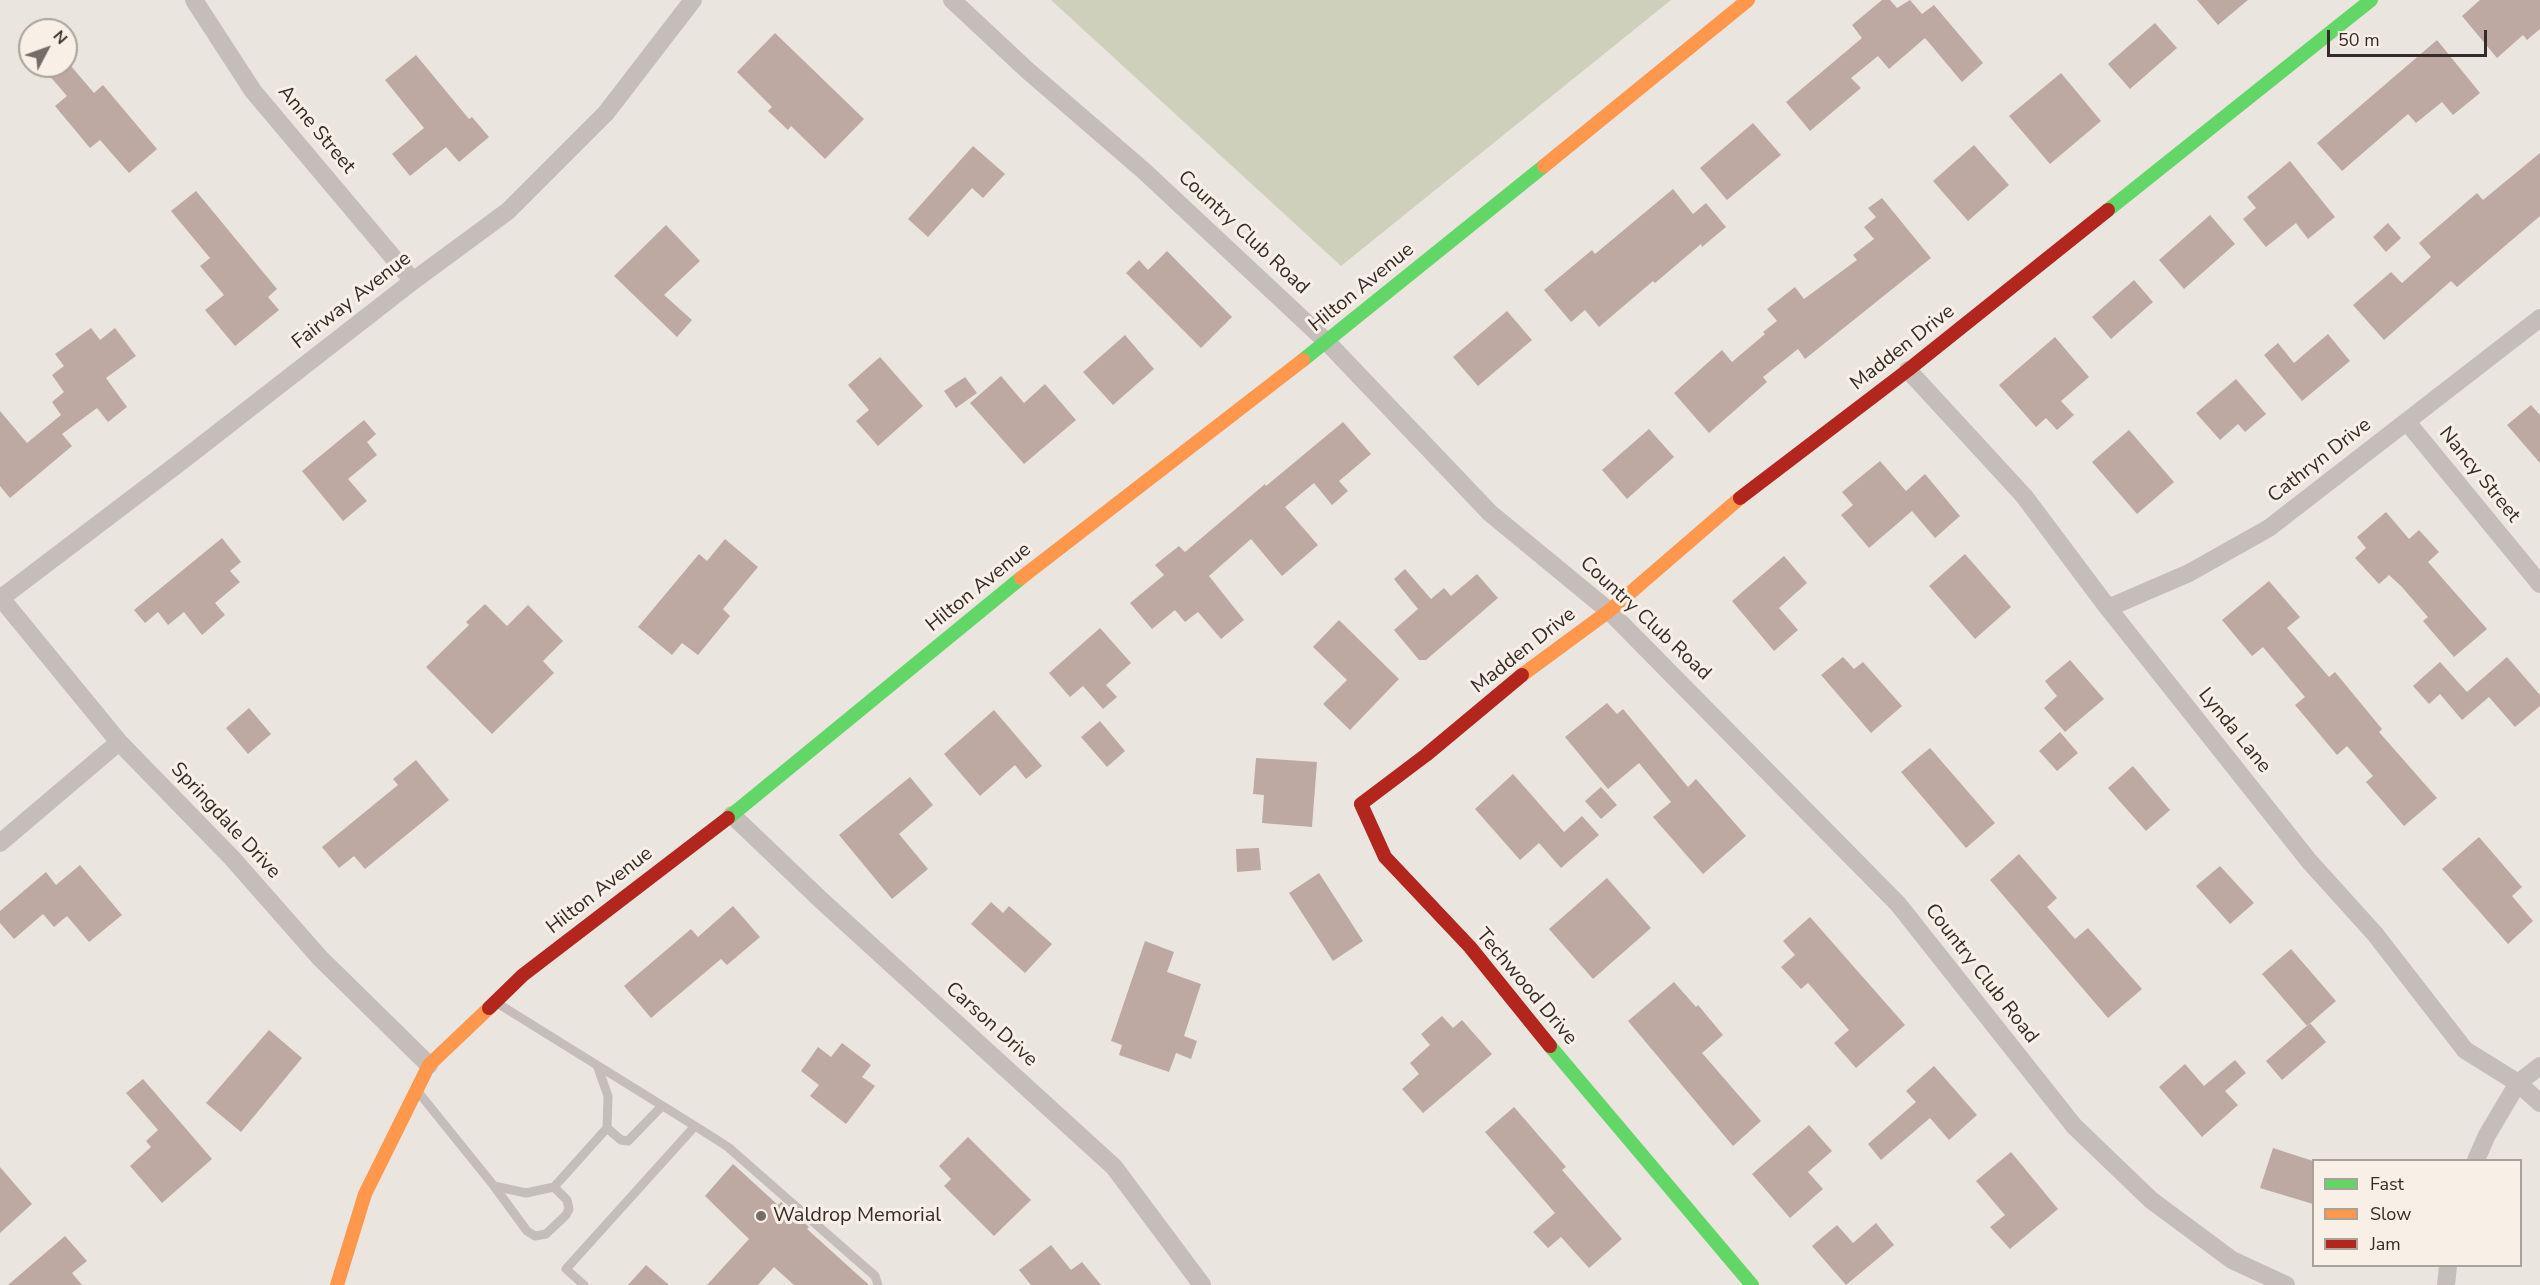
<!DOCTYPE html>
<html>
<head>
<meta charset="utf-8">
<style>
	body { margin:0 }
	#map { position:relative; width:2540px; height:1285px; overflow:hidden; background:#ebe5e0; font-family:"Nunito Sans",sans-serif }
	canvas { display:block }
	.legend { position:absolute; left:2312px; top:1159px; width:210px; height:108px; box-sizing:border-box; background:#f8efe7; border:2px solid #aaa19b; margin:0; padding:8px 10px; list-style:none; font-size:18px; color:#352b28 }
	.legend li { display:flex; align-items:center; gap:12px; height:30px }
	.legend b { width:30px; border:2px solid #aaa19b }
	.north { position:absolute; left:18px; top:18px; width:60px; height:60px; box-sizing:border-box; background:#f8efe7; border:2px solid #aaa19b; border-radius:50%; rotate:49deg; font-size:16px; font-weight:700; line-height:24px; text-align:center; color:#352b28 }
	.north::after { content:''; display:block; margin:auto; width:21px; height:27px; background:#756c68; clip-path:polygon(50% 0,100% 100%,50% 72%,0 100%) }
	.scale { position:absolute; left:2327px; top:30px; width:160px; height:27px; box-sizing:border-box; border:3px solid #352b28; border-top:0; padding-left:8px; font-size:18px; line-height:21px; white-space:nowrap; color:#352b28; -webkit-text-stroke:4px #f8efe7; paint-order:stroke }
</style>
</head>
<body>
<div id="map">
<canvas width="2540" height="1285"></canvas>
<ul class="legend">
<li><b style="height:8px;background:#63d668"></b>Fast</li>
<li><b style="height:8px;background:#ff974d"></b>Slow</li>
<li><b style="height:8px;background:#b3261e"></b>Jam</li>
</ul>
<div class="north">N</div>
<div class="scale">50 m</div>
</div>
<script>
const ctx = document.querySelector('canvas').getContext('2d');
ctx.lineJoin = 'round';
function paint(path, color) {
  ctx.fillStyle = color;
  ctx.fill(path, 'evenodd');
}
function poly(rows) {
  const path = new Path2D();
  for (const r of rows) {
    path.moveTo(r[0], r[1]);
    for (let i = 2; i < r.length; i += 2) path.lineTo(r[i], r[i + 1]);
  }
  return path;
}
function strokePath(path, color, width, dash) {
  ctx.strokeStyle = color;
  ctx.lineWidth = width;
  ctx.lineCap = dash ? 'butt' : 'round';
  ctx.setLineDash(dash || []);
  ctx.stroke(path);
}
function label(font, color, halo, rows, align = 'center') {
  ctx.font = font + ' "Nunito Sans",sans-serif';
  ctx.lineWidth = 6;
  ctx.setLineDash([]);
  ctx.textBaseline = 'middle';
  ctx.strokeStyle = halo;
  ctx.fillStyle = color;
  for (const [text, x, y, turn = 0] of rows) {
    ctx.save();
    ctx.translate(x, y);
    ctx.rotate((+turn || 0) * Math.PI / 180);
    ctx.textAlign = isNaN(turn) ? turn : align;
    if (halo) ctx.strokeText(text, 0, 0);
    ctx.fillText(text, 0, 0);
    ctx.restore();
  }
}
paint(poly([
	[1051,0,1671,0,1341,266]
]), '#ced0bb');
paint(poly([
	[1882,0,1890,0,1897,8,1910,0,1922,14,1934,5,1983,63,1962,82,1925,38,1889,69,1878,56,1851,78,1861,88,1810,131,1786,102,1862,38,1852,25],
	[2197,0,2248,0,2218,25],
	[2480,0,2540,0,2540,29,2527,40,2523,35,2497,58,2462,16],
	[2155,23,2177,48,2130,89,2108,64],
	[775,33,864,119,825,159,791,126,788,130,768,111,772,107,737,72],
	[2437,40,2480,93,2453,115,2442,102,2416,123,2408,114,2342,171,2317,143],
	[416,55,469,119,472,117,489,137,459,162,446,147,410,176,392,154,424,128,385,80],
	[41,66,71,66,94,93,103,85,157,149,129,173,100,140,90,148,55,106,67,96],
	[2061,73,2101,121,2050,164,2009,116],
	[1753,123,1781,155,1727,200,1700,168],
	[1974,145,2009,185,1968,221,1933,181],
	[973,146,1005,174,983,198,972,188,928,237,908,219],
	[2540,153,2540,216,2457,287,2451,281,2384,340,2353,305,2391,272,2402,283,2431,257,2419,243,2477,193,2483,200],
	[2290,161,2335,217,2308,239,2296,223,2266,247,2243,219,2256,208,2247,197],
	[1673,189,1693,214,1706,203,1726,227,1702,247,1701,244,1655,283,1653,281,1599,327,1585,310,1571,322,1544,290,1592,250,1595,254],
	[196,191,277,289,268,297,279,310,235,346,205,310,224,295,200,266,210,258,171,211],
	[1882,198,1931,258,1805,359,1798,349,1763,377,1767,382,1709,433,1674,393,1722,350,1732,362,1765,334,1763,332,1777,321,1767,309,1795,287,1804,299,1857,260,1853,255,1874,239,1864,227,1876,217,1868,208],
	[2210,215,2235,244,2184,289,2159,260],
	[2388,223,2401,238,2386,252,2373,237],
	[666,225,700,261,664,295,692,320,677,337,614,276],
	[1167,251,1232,317,1201,348,1126,273,1139,260,1148,270],
	[2134,280,2153,302,2111,339,2092,317],
	[1507,311,1532,340,1478,386,1453,357],
	[91,328,100,340,115,328,136,356,106,378,127,407,108,422,97,408,62,434,72,446,10,498,0,486,0,411,27,443,61,415,52,402,64,392,52,375,64,366,55,354],
	[2328,334,2350,361,2302,401,2264,355,2278,343,2294,363],
	[1125,335,1154,369,1113,405,1083,372],
	[2055,337,2089,377,2061,401,2074,415,2057,430,2046,418,2036,427,1999,385],
	[880,357,923,406,878,446,856,421,869,410,848,385],
	[1001,376,1024,403,1045,384,1076,420,1024,464,970,403],
	[965,377,977,393,956,408,944,391],
	[2236,379,2266,414,2245,432,2238,424,2220,440,2196,413],
	[2531,405,2540,415,2540,463,2507,425],
	[364,420,376,434,367,442,377,455,348,479,367,501,343,521,302,471],
	[1343,422,1371,454,1339,481,1348,491,1332,505,1314,483,1285,507,1318,545,1282,576,1251,539,1209,576,1244,620,1221,639,1198,612,1185,622,1175,610,1152,629,1130,603,1164,575,1155,565,1179,546,1185,552,1265,484,1266,486],
	[1649,429,1674,457,1627,499,1602,470],
	[2129,430,2174,482,2137,514,2092,462],
	[1880,461,1906,491,1925,474,1960,516,1935,538,1912,511,1869,548,1841,515,1853,505,1842,492],
	[2386,512,2409,539,2419,530,2439,552,2428,562,2487,629,2454,657,2423,621,2428,617,2401,586,2389,575,2379,584,2355,558,2366,548,2357,537],
	[222,538,241,562,230,571,240,582,215,603,225,615,202,635,184,612,168,625,158,612,145,623,134,610],
	[725,539,758,567,723,609,730,616,698,655,682,643,672,655,638,627,699,554,707,561],
	[1965,554,2011,607,1975,639,1929,586],
	[1784,556,1807,583,1779,608,1798,630,1774,651,1732,601],
	[1405,569,1431,599,1444,588,1451,596,1477,574,1498,598,1426,660,1419,660,1394,630,1418,609,1394,579],
	[2269,581,2300,617,2287,628,2329,677,2335,672,2382,729,2379,732,2437,798,2404,826,2366,782,2373,776,2347,746,2337,755,2295,705,2305,697,2263,647,2252,656,2222,620],
	[485,604,507,626,528,605,563,641,543,661,554,673,492,734,426,667,469,625,466,622],
	[1339,620,1399,679,1350,730,1323,704,1347,680,1313,647],
	[1100,628,1131,663,1106,685,1117,697,1103,709,1083,686,1070,697,1049,673],
	[1843,657,1854,669,1863,662,1902,706,1871,733,1821,675],
	[2507,657,2540,695,2540,706,2515,727,2489,697,2462,720,2440,694,2429,704,2413,686,2440,662,2467,692],
	[2070,660,2104,699,2065,732,2044,708,2057,696,2045,681],
	[1607,703,1617,714,1623,709,1688,787,1696,779,1746,836,1703,874,1653,817,1671,802,1639,763,1608,789,1565,737],
	[249,708,271,734,248,754,226,728],
	[994,710,1042,766,1026,779,1015,765,980,796,944,754],
	[1100,721,1125,751,1107,767,1081,737],
	[2060,732,2078,753,2057,771,2039,751],
	[1930,748,1995,823,1966,848,1901,772],
	[1256,758,1317,762,1312,827,1262,823,1264,795,1253,794],
	[416,760,449,800,365,869,354,856,339,868,322,847,398,785,393,779],
	[2133,766,2170,810,2146,831,2108,788],
	[1513,774,1564,832,1582,816,1599,835,1561,868,1539,843,1520,860,1475,809],
	[910,777,933,805,899,834,928,869,892,899,839,835],
	[1601,787,1617,805,1601,819,1585,801],
	[2479,837,2522,887,2512,896,2533,921,2508,944,2442,869],
	[1259,848,1261,870,1237,872,1236,849],
	[2019,854,2057,898,2047,907,2075,939,2088,928,2142,989,2108,1018,1990,880],
	[80,865,122,915,89,942,67,916,54,927,43,914,14,939,0,923,0,911,46,872,56,885],
	[2220,866,2254,903,2230,924,2196,886],
	[1319,873,1363,941,1333,961,1289,893],
	[1607,878,1651,928,1593,979,1549,929],
	[991,902,1003,913,1009,906,1052,944,1025,973,971,924],
	[733,906,760,937,727,965,721,959,651,1018,624,986,691,929,698,937],
	[1810,917,1905,1025,1856,1068,1834,1043,1849,1030,1808,983,1801,989,1781,967,1795,955,1783,941],
	[1145,941,1174,952,1167,972,1201,984,1184,1036,1197,1041,1191,1059,1176,1053,1169,1072,1119,1055,1122,1045,1111,1041],
	[2291,949,2336,1001,2307,1026,2262,974],
	[1674,982,1696,1007,1698,1005,1723,1035,1702,1053,1761,1121,1733,1146,1628,1021],
	[1442,1016,1453,1028,1462,1020,1492,1054,1423,1113,1402,1089,1419,1074,1410,1063,1430,1045,1421,1034],
	[2310,1023,2326,1042,2282,1080,2266,1061],
	[269,1030,302,1058,241,1132,206,1103],
	[842,1043,871,1065,862,1077,875,1086,846,1124,810,1096,819,1085,801,1071,818,1047,831,1057],
	[2235,1060,2246,1073,2225,1091,2238,1105,2202,1137,2159,1087,2185,1064,2204,1086],
	[1934,1066,1977,1115,1949,1140,1930,1118,1881,1160,1868,1144,1916,1102,1906,1091],
	[143,1079,212,1159,162,1203,130,1166,151,1147,146,1141,158,1130,126,1093],
	[1514,1107,1566,1167,1562,1170,1622,1239,1589,1268,1561,1237,1548,1248,1533,1232,1555,1213,1485,1132],
	[1809,1125,1832,1151,1808,1172,1823,1189,1790,1218,1752,1174],
	[968,1137,1031,1200,994,1236,944,1186,951,1179,939,1166],
	[2273,1148,2313,1161,2313,1204,2260,1188],
	[2011,1152,2058,1209,2010,1249,1990,1227,2005,1215,1976,1181],
	[733,1164,778,1205,781,1202,809,1227,807,1229,869,1285,794,1285,774,1267,758,1285,707,1285,749,1239,705,1196],
	[0,1167,32,1204,0,1233],
	[1876,1223,1894,1245,1846,1285,1812,1246,1837,1225,1853,1243],
	[65,1236,87,1261,72,1273,82,1285,8,1285],
	[1051,1245,1071,1270,1082,1262,1101,1285,1031,1285,1019,1270],
	[646,1265,669,1285,628,1285]
]), '#bea8a2');
strokePath(poly([
	[497,1003,695,1126],
	[419,1093,494,1186,526,1193,554,1187,607,1128,608,1096,597,1065],
	[607,1128,621,1140,628,1141,662,1106],
	[494,1186,527,1231,535,1236,546,1234,566,1215,569,1209,567,1200,554,1187],
	[584,1285,566,1269,695,1126,728,1147,875,1276,878,1285]
]), '#c4bdb9', 9);
strokePath(poly([
	[194,0,253,91,413,281],
	[952,0,1027,70,1144,171,1327,342,1490,513,1609,611,1898,904,2074,1126,2151,1200,2232,1260,2286,1285],
	[1908,370,2024,496,2108,608,2309,861,2375,934,2465,1050,2518,1083,2540,1103],
	[2407,422,2540,584],
	[0,597,119,742,232,858,320,958,429,1065],
	[1,598,183,460,413,281,508,211,606,113,693,0],
	[2108,608,2189,573,2269,528,2540,318],
	[732,815,821,900,1114,1167,1202,1285],
	[0,843,119,742],
	[2476,1160,2487,1135,2518,1083,2540,1066],
	[2446,1285,2448,1266]
]), '#c4bdb9', 18);
strokePath(poly([
	[2108,210,2371,0],
	[1303,360,1544,166],
	[728,818,1021,578],
	[1550,1046,1752,1285]
]), '#63d668', 14);
strokePath(poly([
	[1544,166,1748,0],
	[1021,578,1303,360],
	[1522,675,1609,611,1740,498],
	[337,1285,365,1194,429,1065,489,1008]
]), '#ff974d', 14);
strokePath(poly([
	[1740,498,1908,370,2108,210],
	[1522,675,1426,755,1361,804,1385,857,1470,947,1550,1046],
	[489,1008,523,975,728,818]
]), '#b3261e', 14);
for (const [x, y, r, color] of [
	[761,1216,6,"#756c68"]
]) {
  const dot = new Path2D();
  dot.arc(x, y, r, 0, 2 * Math.PI);
  ctx.fillStyle = color;
  ctx.fill(dot);
  strokePath(dot, '#f8efe7', 2);
}
label('20px', '#352b28', '#f8efe7', [
	["Anne Street",316,130,50],
	["Country Club Road",1243,233,43],
	["Hilton Avenue",1362,288,-39],
	["Fairway Avenue",352,301,-38],
	["Madden Drive",1903,348,-38],
	["Cathryn Drive",2320,461,-38],
	["Nancy Street",2479,475,51],
	["Hilton Avenue",979,588,-39],
	["Country Club Road",1645,619,43],
	["Madden Drive",1524,651,-38],
	["Lynda Lane",2234,731,51],
	["Springdale Drive",225,821,47],
	["Hilton Avenue",600,891,-38],
	["Country Club Road",1981,974,52],
	["Techwood Drive",1526,987,50],
	["Carson Drive",991,1025,42]
]);
label('20px', '#352b28', '#f8efe7', [
	["Waldrop Memorial",773,1216]
], 'left');
</script>
</body>
</html>
